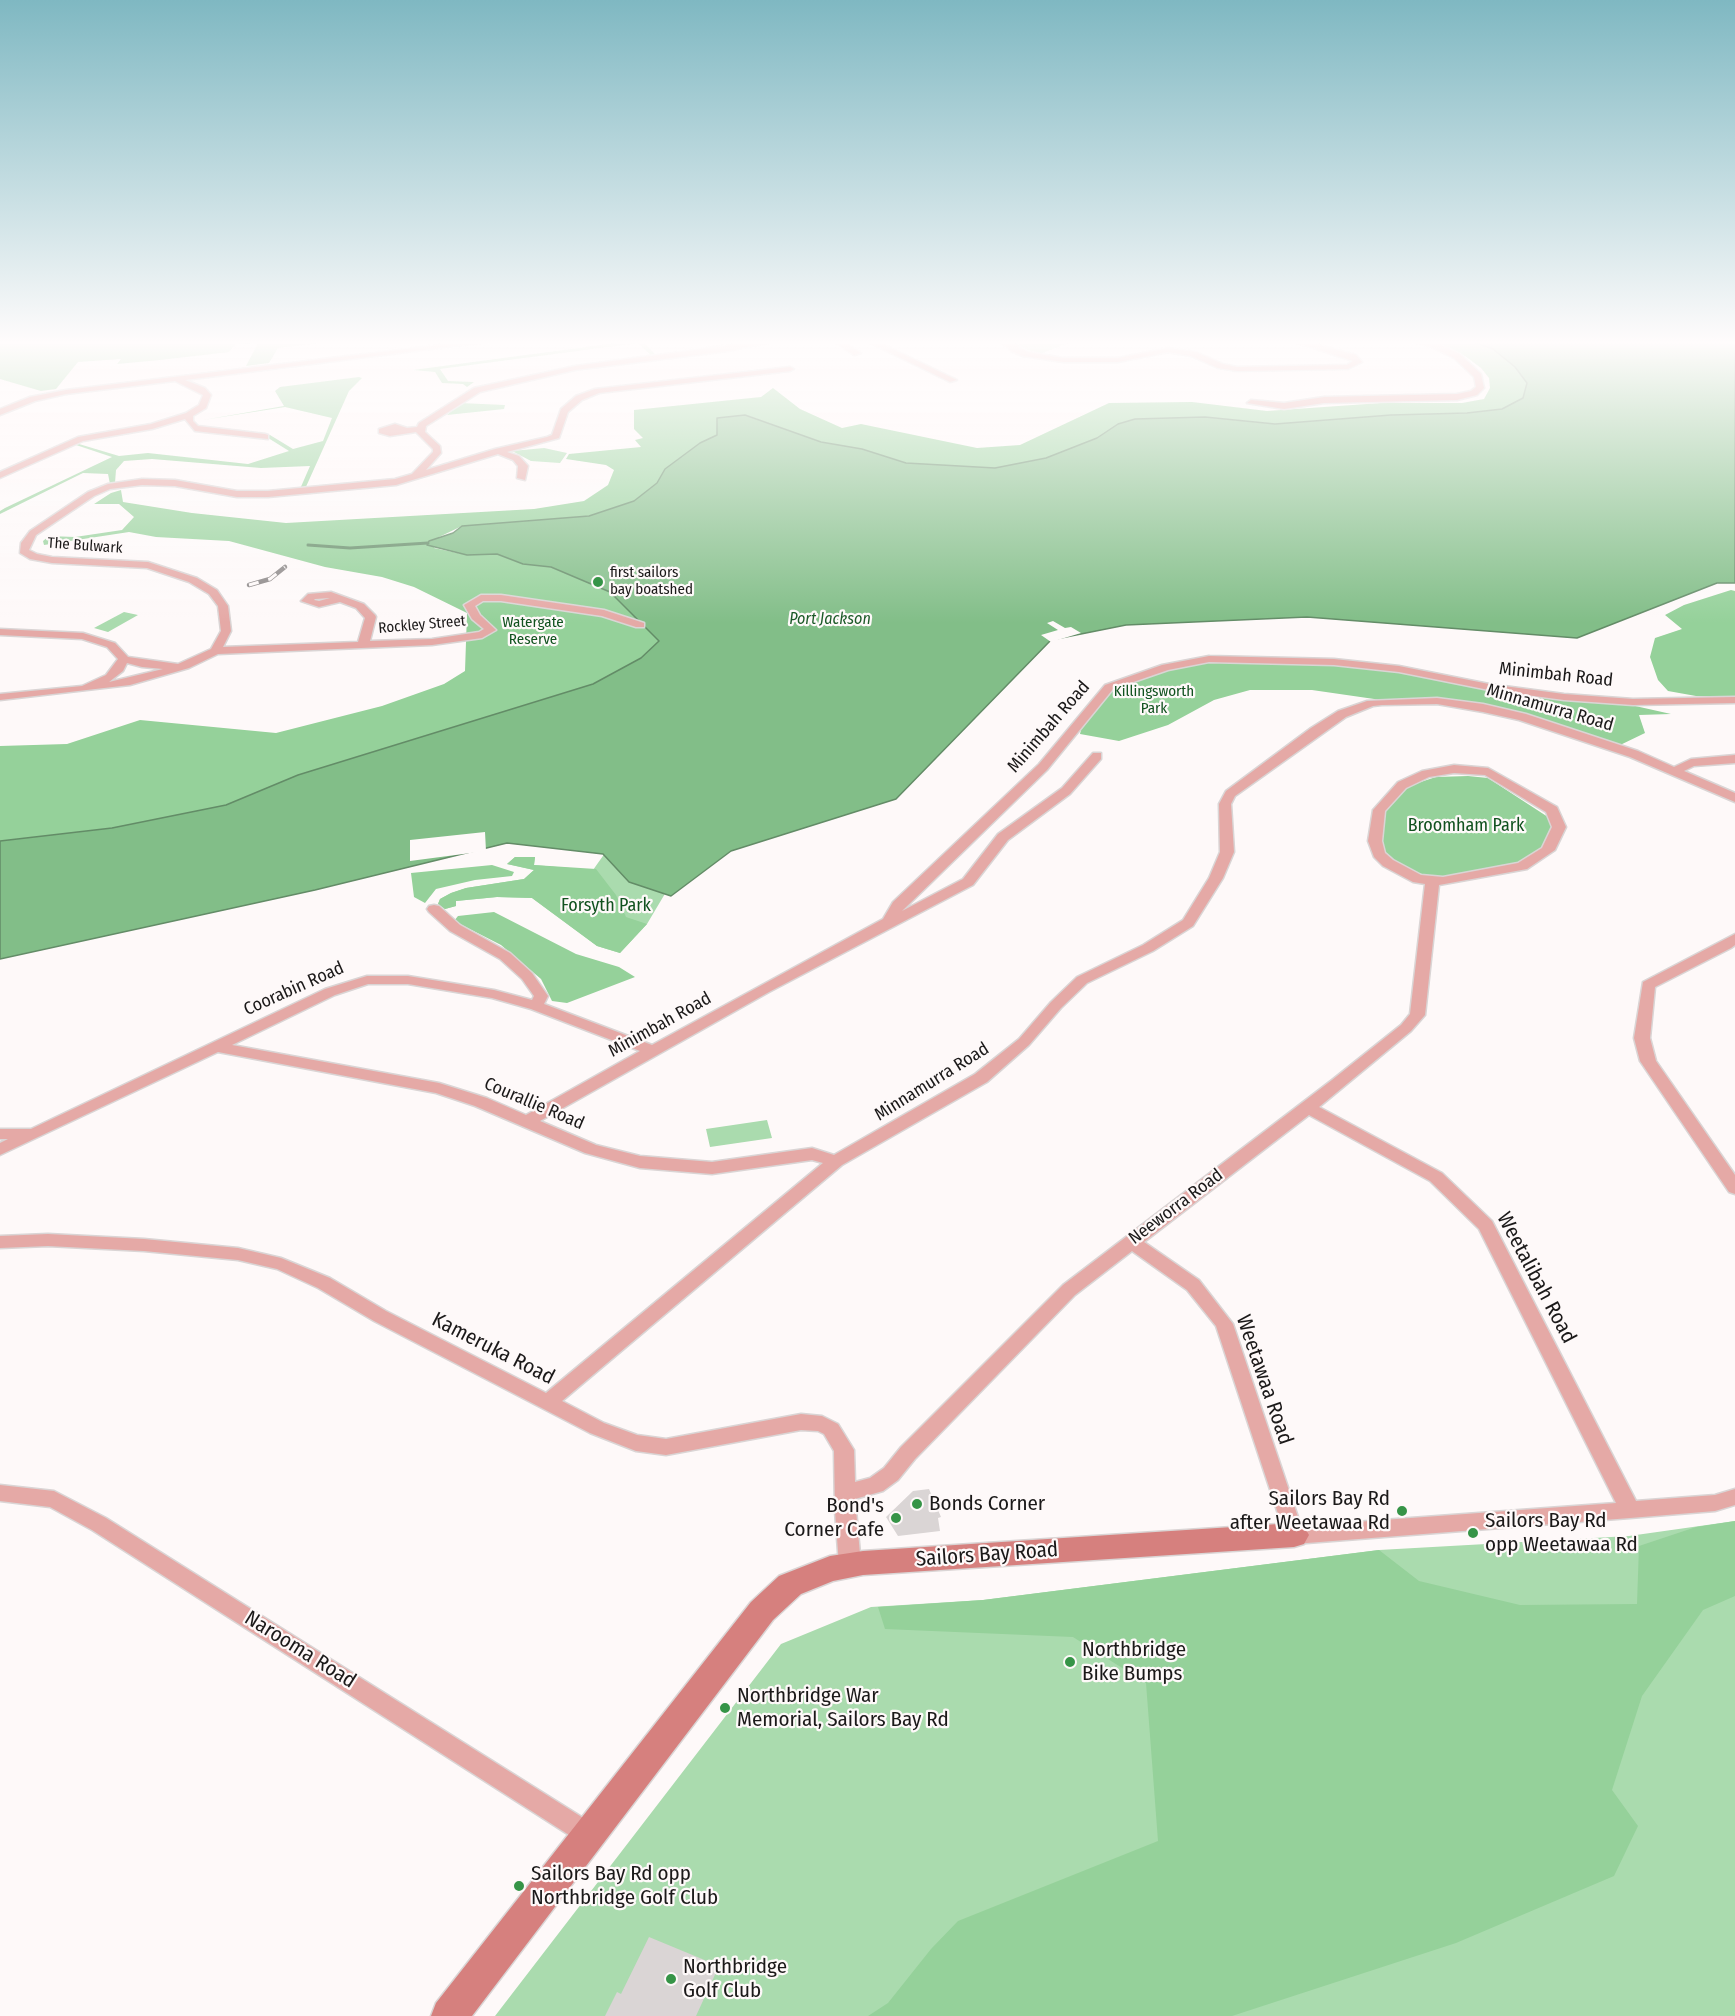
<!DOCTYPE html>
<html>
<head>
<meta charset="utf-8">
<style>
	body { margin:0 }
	canvas { display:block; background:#fef9f9 }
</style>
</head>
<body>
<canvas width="1735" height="2016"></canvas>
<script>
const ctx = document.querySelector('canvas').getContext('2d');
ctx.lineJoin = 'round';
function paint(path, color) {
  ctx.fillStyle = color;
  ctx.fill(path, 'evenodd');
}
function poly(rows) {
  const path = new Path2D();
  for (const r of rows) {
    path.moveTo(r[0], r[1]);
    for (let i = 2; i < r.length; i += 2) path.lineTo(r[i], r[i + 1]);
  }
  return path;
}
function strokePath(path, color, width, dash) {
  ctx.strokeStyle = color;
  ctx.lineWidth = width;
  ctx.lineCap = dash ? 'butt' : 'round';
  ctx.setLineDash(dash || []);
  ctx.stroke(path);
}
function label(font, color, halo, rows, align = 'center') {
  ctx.font = font + ' "Fira Sans Condensed",sans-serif';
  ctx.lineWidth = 4.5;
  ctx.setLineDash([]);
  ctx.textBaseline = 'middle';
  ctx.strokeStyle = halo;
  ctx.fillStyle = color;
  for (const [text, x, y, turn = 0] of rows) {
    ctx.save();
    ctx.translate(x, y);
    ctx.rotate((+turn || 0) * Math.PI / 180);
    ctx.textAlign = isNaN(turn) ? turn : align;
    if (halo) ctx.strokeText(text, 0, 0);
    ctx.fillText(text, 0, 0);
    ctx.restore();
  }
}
paint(poly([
	[1013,341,1074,341,1040,354,1025,349],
	[460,403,505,405,504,409,447,415],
	[544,448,567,453,560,463,531,461,512,451],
	[124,612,138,615,108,632,94,628],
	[605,853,666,892,647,924,620,953,597,946,532,898,497,897,456,901,456,906,445,909,438,904,440,899,451,893,466,888,524,879,534,870,507,864,515,857,535,857,534,865,593,870],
	[767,1120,772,1138,710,1147,706,1129],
	[1735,1521,1735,2016,495,2016,781,1644,871,1607,983,1600,1379,1550,1629,1536]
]), '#aadbae');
paint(poly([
	[0,341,335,341,278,348,269,363,246,366,258,343,236,344,229,352,160,360,117,364,121,359,78,362,56,389,41,391,0,379],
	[631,341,653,341,643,342,657,356,653,357,638,343,440,369,448,381,474,382,467,387,463,384,442,383,435,372,413,370],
	[1429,341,1471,341,1493,349,1515,367,1527,383,1523,398,1502,409,1467,413,1391,415,1275,424,1205,417,1118,424,1097,438,1046,458,995,468,906,463,862,449,821,442,746,415,717,418,717,435,700,443,665,469,657,483,634,501,589,516,462,526,439,537,434,548,467,555,497,554,523,564,551,567,610,592,660,642,641,658,593,684,298,775,226,805,112,828,0,841,0,746,67,744,140,720,276,733,382,706,444,684,465,671,467,613,414,587,382,577,325,567,229,541,156,537,129,532,44,545,43,541,49,536,75,537,122,530,134,517,119,504,94,504,111,493,121,490,123,502,192,513,286,523,534,509,584,501,608,485,614,470,606,465,566,459,569,454,641,447,635,440,643,438,634,429,634,410,761,397,773,388,800,409,842,428,861,424,977,448,1020,445,1109,403,1192,402,1267,411,1381,403,1462,403,1484,399,1490,388,1489,378,1481,368,1465,356],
	[359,377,362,378,349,391,305,489,300,489,310,466,261,468,152,459,124,461,116,470,115,483,110,484,108,474,83,473,0,514,0,511,5,508,112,457,76,445,79,444,119,456,148,453,248,464,289,451,265,436,270,435,293,449,323,441,332,418,285,407,203,420,284,406,275,391,280,387],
	[1731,590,1735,591,1735,697,1696,696,1668,691,1658,680,1650,657,1655,638,1682,629,1665,615,1684,605],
	[1209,659,1334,662,1399,669,1476,687,1613,701,1671,714,1639,715,1645,733,1616,747,1504,713,1456,704,1388,701,1312,690,1250,690,1214,700,1168,725,1119,741,1080,734,1085,714,1109,687,1166,667],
	[1468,776,1488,778,1551,819,1551,835,1546,852,1524,867,1476,875,1433,877,1404,869,1383,854,1377,813,1408,786,1436,777],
	[515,857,535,857,534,865,596,869,616,895,626,917,647,924,620,953,597,946,532,898,497,897,456,901,456,906,445,909,438,904,440,899,451,893,466,888,524,879,534,870,507,864],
	[492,865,514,872,512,876,475,880,436,889,425,903,414,897,411,873],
	[494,912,576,954,619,967,635,977,567,1003,552,1001,541,979,501,945,454,921,458,916],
	[1735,1521,1735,1596,1703,1610,1642,1696,1612,1790,1638,1826,1614,1876,1456,1943,1232,2016,868,2016,888,2003,931,1949,958,1921,1158,1841,1146,1683,1073,1637,885,1629,878,1607,983,1600,1379,1550,1419,1581,1520,1605,1637,1604,1639,1546,1696,1527]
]), '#95d19a');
const water = poly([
	[1471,341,1735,341,1735,583,1717,583,1577,638,1307,617,1126,625,1051,640,896,799,731,851,671,896,629,882,603,854,507,843,315,890,0,959,0,841,112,828,226,805,298,775,593,684,641,658,659,641,610,592,551,567,523,564,497,554,467,555,427,545,429,541,453,533,462,526,589,516,634,501,657,483,665,469,700,443,717,435,717,418,745,415,821,442,862,449,906,463,995,468,1046,458,1097,438,1118,424,1135,419,1205,417,1275,424,1391,415,1467,413,1502,409,1523,398,1527,383,1515,367,1493,349,1471,341]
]);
paint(water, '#82be88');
strokePath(water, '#638c67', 1.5);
paint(poly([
	[1053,621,1065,628,1071,627,1081,633,1051,642,1041,635,1058,630,1047,623],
	[485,832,486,851,410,861,410,840]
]), '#fef9f9');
strokePath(poly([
	[308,545,350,548,428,543]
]), '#638c67', 3);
paint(poly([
	[929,1489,941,1517,938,1518,940,1531,898,1536,886,1517,913,1491],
	[649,1937,719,1966,696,2016,605,2016,617,1992,621,1994]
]), '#dad5d5');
const street = poly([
	[473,341,494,341,185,380,205,388,211,395,206,408,193,416,193,421,198,426,265,434,268,435,268,439,195,431,185,419,152,429,83,441,0,478,0,472,78,437,151,424,186,413,199,405,203,395,175,381,66,394,35,401,0,415,0,409,30,397,66,390,473,341],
	[762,341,777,341,728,351,575,370,480,392,426,426,425,432,440,446,441,453,426,470,495,449,547,437,552,435,561,409,576,396,595,389,790,367,794,369,790,371,599,393,582,400,568,412,559,438,507,452,519,456,528,466,525,480,517,478,518,466,513,460,498,454,396,485,268,497,237,497,175,486,142,485,110,489,94,496,36,535,29,550,37,554,52,557,148,562,197,578,217,590,228,606,231,631,223,647,358,642,365,618,356,608,340,602,319,607,301,601,308,594,331,592,364,604,375,615,376,617,370,641,432,639,479,632,484,629,472,619,464,605,481,595,501,595,604,610,644,623,644,627,636,627,602,616,501,601,483,601,475,606,480,615,496,630,482,638,432,645,218,654,189,668,130,685,0,700,0,694,82,686,106,675,118,659,107,647,82,639,0,635,0,629,83,633,115,643,128,657,178,664,211,649,221,631,218,606,209,594,189,582,147,568,52,563,30,559,20,553,21,543,30,531,88,492,108,484,142,479,175,480,237,491,268,491,395,479,412,474,433,452,433,449,416,432,390,436,379,433,379,429,395,424,407,428,417,427,419,423,474,388,575,366,762,341],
	[330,598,319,601,314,600,315,599,330,598],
	[127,663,142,667,163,669,109,682,123,671,127,663],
	[833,341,842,341,861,353,854,355,833,341],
	[866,341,876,341,957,380,950,382,866,341],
	[1000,341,1008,341,1028,352,1063,358,1118,358,1168,348,1196,352,1223,364,1237,367,1347,365,1353,361,1292,341,1304,341,1356,355,1362,362,1348,369,1237,371,1218,368,1191,356,1168,352,1118,362,1063,362,1023,356,1011,351,1000,341],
	[1409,341,1432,341,1460,354,1481,374,1484,388,1477,395,1457,400,1324,403,1284,409,1247,403,1251,400,1284,403,1324,397,1457,394,1471,391,1476,387,1474,377,1454,358,1427,345,1409,341],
	[1209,656,1334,659,1399,666,1489,684,1564,694,1633,699,1735,697,1735,703,1633,705,1564,700,1489,690,1399,672,1334,665,1209,662,1168,670,1113,689,1047,770,902,911,963,879,998,834,1062,788,1093,753,1101,753,1101,759,1070,794,1008,840,973,885,769,992,540,1121,596,1145,640,1156,712,1162,812,1148,834,1155,975,1074,1019,1039,1051,1002,1077,977,1143,945,1183,920,1209,878,1220,852,1219,804,1226,791,1311,728,1338,711,1367,701,1437,698,1483,704,1526,714,1638,751,1674,767,1691,759,1735,755,1735,763,1694,766,1684,771,1735,793,1735,802,1630,757,1519,720,1483,712,1437,704,1382,705,1373,706,1346,717,1235,796,1231,804,1234,852,1223,878,1193,926,1153,951,1087,983,1061,1008,1029,1045,987,1082,842,1165,562,1401,604,1423,637,1435,666,1439,801,1414,822,1416,838,1424,854,1450,855,1482,870,1478,884,1468,901,1447,1063,1285,1332,1080,1401,1025,1410,1014,1425,884,1413,882,1383,866,1374,857,1368,841,1373,810,1398,782,1422,771,1454,765,1488,768,1557,807,1566,827,1555,850,1527,869,1439,885,1425,1015,1411,1031,1319,1107,1442,1173,1492,1221,1636,1501,1715,1495,1735,1489,1735,1505,1715,1511,1630,1518,1294,1544,1287,1541,1216,1326,1187,1290,1132,1251,1075,1295,915,1459,898,1480,883,1491,855,1499,861,1565,857,1571,850,1574,843,1571,839,1565,835,1511,834,1451,824,1434,818,1431,801,1430,666,1455,636,1451,590,1433,374,1321,318,1288,277,1269,238,1260,144,1251,48,1246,0,1248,0,1236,48,1234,144,1239,238,1248,281,1258,330,1278,386,1311,546,1393,823,1163,812,1160,712,1174,640,1168,585,1153,475,1106,436,1093,218,1052,0,1155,0,1143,8,1139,0,1139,0,1129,31,1129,325,989,367,976,408,976,494,990,532,1000,534,996,522,979,500,959,450,931,429,912,427,909,429,906,434,905,439,906,460,925,510,953,532,973,548,996,544,1004,652,1045,883,919,893,902,1039,764,1105,685,1162,665,1209,656],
	[1454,773,1485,775,1546,812,1552,827,1542,848,1518,863,1443,877,1421,875,1393,860,1385,853,1382,841,1385,811,1406,788,1429,777,1454,773],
	[368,984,408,984,492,998,531,1009,640,1051,526,1115,487,1098,439,1083,232,1045,335,995,368,984],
	[1309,1115,1430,1181,1479,1229,1616,1503,1301,1526,1233,1324,1199,1280,1144,1242,1309,1115],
	[1735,934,1735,945,1731,948,1655,987,1650,1038,1656,1061,1735,1175,1735,1194,1729,1192,1640,1061,1634,1038,1643,982,1735,934],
	[0,1485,54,1491,106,1518,596,1826,600,1834,596,1842,588,1846,580,1842,92,1530,50,1507,0,1501,0,1485]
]);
const secondary = poly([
	[1294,1523,1304,1526,1309,1535,1304,1544,1294,1547,863,1575,833,1581,801,1594,773,1620,472,2016,431,2016,436,2003,751,1602,779,1576,830,1556,863,1551,1294,1523]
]);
strokePath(street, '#dad5d5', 3);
strokePath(secondary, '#dad5d5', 3);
paint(street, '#e5a9a6');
paint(secondary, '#d6807e');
const rail = poly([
	[249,585,270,579,285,567]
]);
strokePath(rail, '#8c8888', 4.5);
strokePath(rail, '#fef9f9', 3, [10]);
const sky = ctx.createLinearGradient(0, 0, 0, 623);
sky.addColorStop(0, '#7fb8c2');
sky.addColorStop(0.55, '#fffcfc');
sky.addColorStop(1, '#fffcfc00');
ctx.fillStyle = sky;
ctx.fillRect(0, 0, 1735, 623);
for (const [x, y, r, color] of [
	[598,582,6,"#369447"],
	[917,1504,6,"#369447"],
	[1402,1511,6,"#369447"],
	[896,1518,6,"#369447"],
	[1473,1533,6,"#369447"],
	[1070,1662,6,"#369447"],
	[725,1708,6,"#369447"],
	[519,1886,6,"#369447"],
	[671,1979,6,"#369447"]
]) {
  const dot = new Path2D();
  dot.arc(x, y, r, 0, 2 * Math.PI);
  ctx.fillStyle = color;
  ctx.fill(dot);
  strokePath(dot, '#fef9f9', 2);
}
label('15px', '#1b1919', '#fef9f9', [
	["The Bulwark",85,546,4],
	["Rockley Street",422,625,-5]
]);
label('15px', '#1b1919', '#fef9f9', [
	["first sailors",610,573],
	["bay boatshed",610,590]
], 'left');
label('15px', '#11521f', '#fef9f9', [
	["Watergate",533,623],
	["Reserve",533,640],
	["Killingsworth",1154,692],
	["Park",1154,709]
]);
label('italic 16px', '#1c5a28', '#fef9f9', [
	["Port Jackson",830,620]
]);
label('18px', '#1b1919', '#fef9f9', [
	["Minimbah Road",1556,675,6],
	["Minnamurra Road",1550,708,16],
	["Minimbah Road",1049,727,-49],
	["Coorabin Road",294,989,-24],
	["Minimbah Road",660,1025,-29],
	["Minnamurra Road",932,1082,-32],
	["Courallie Road",534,1104,23],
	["Neeworra Road",1176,1207,-37]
]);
label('18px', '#11521f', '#fef9f9', [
	["Broomham Park",1466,826],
	["Forsyth Park",606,906]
]);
label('21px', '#1b1919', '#fef9f9', [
	["Weetalibah Road",1536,1278,62],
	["Kameruka Road",493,1349,27],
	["Weetawaa Road",1264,1380,71],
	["Sailors Bay Road",987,1555,-4],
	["Narooma Road",300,1650,32]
]);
label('21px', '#1b1919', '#fef9f9', [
	["Sailors Bay Rd",1390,1499,"right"],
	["after Weetawaa Rd",1390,1523,"right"],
	["Bonds Corner",929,1504],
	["Bond's",884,1506,"right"],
	["Corner Cafe",884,1530,"right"],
	["Sailors Bay Rd",1485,1521],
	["opp Weetawaa Rd",1485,1545],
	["Northbridge",1082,1650],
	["Bike Bumps",1082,1674],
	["Northbridge War",737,1696],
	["Memorial, Sailors Bay Rd",737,1720],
	["Sailors Bay Rd opp",531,1874],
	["Northbridge Golf Club",531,1898],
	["Northbridge",683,1967],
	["Golf Club",683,1991]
], 'left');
</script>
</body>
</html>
